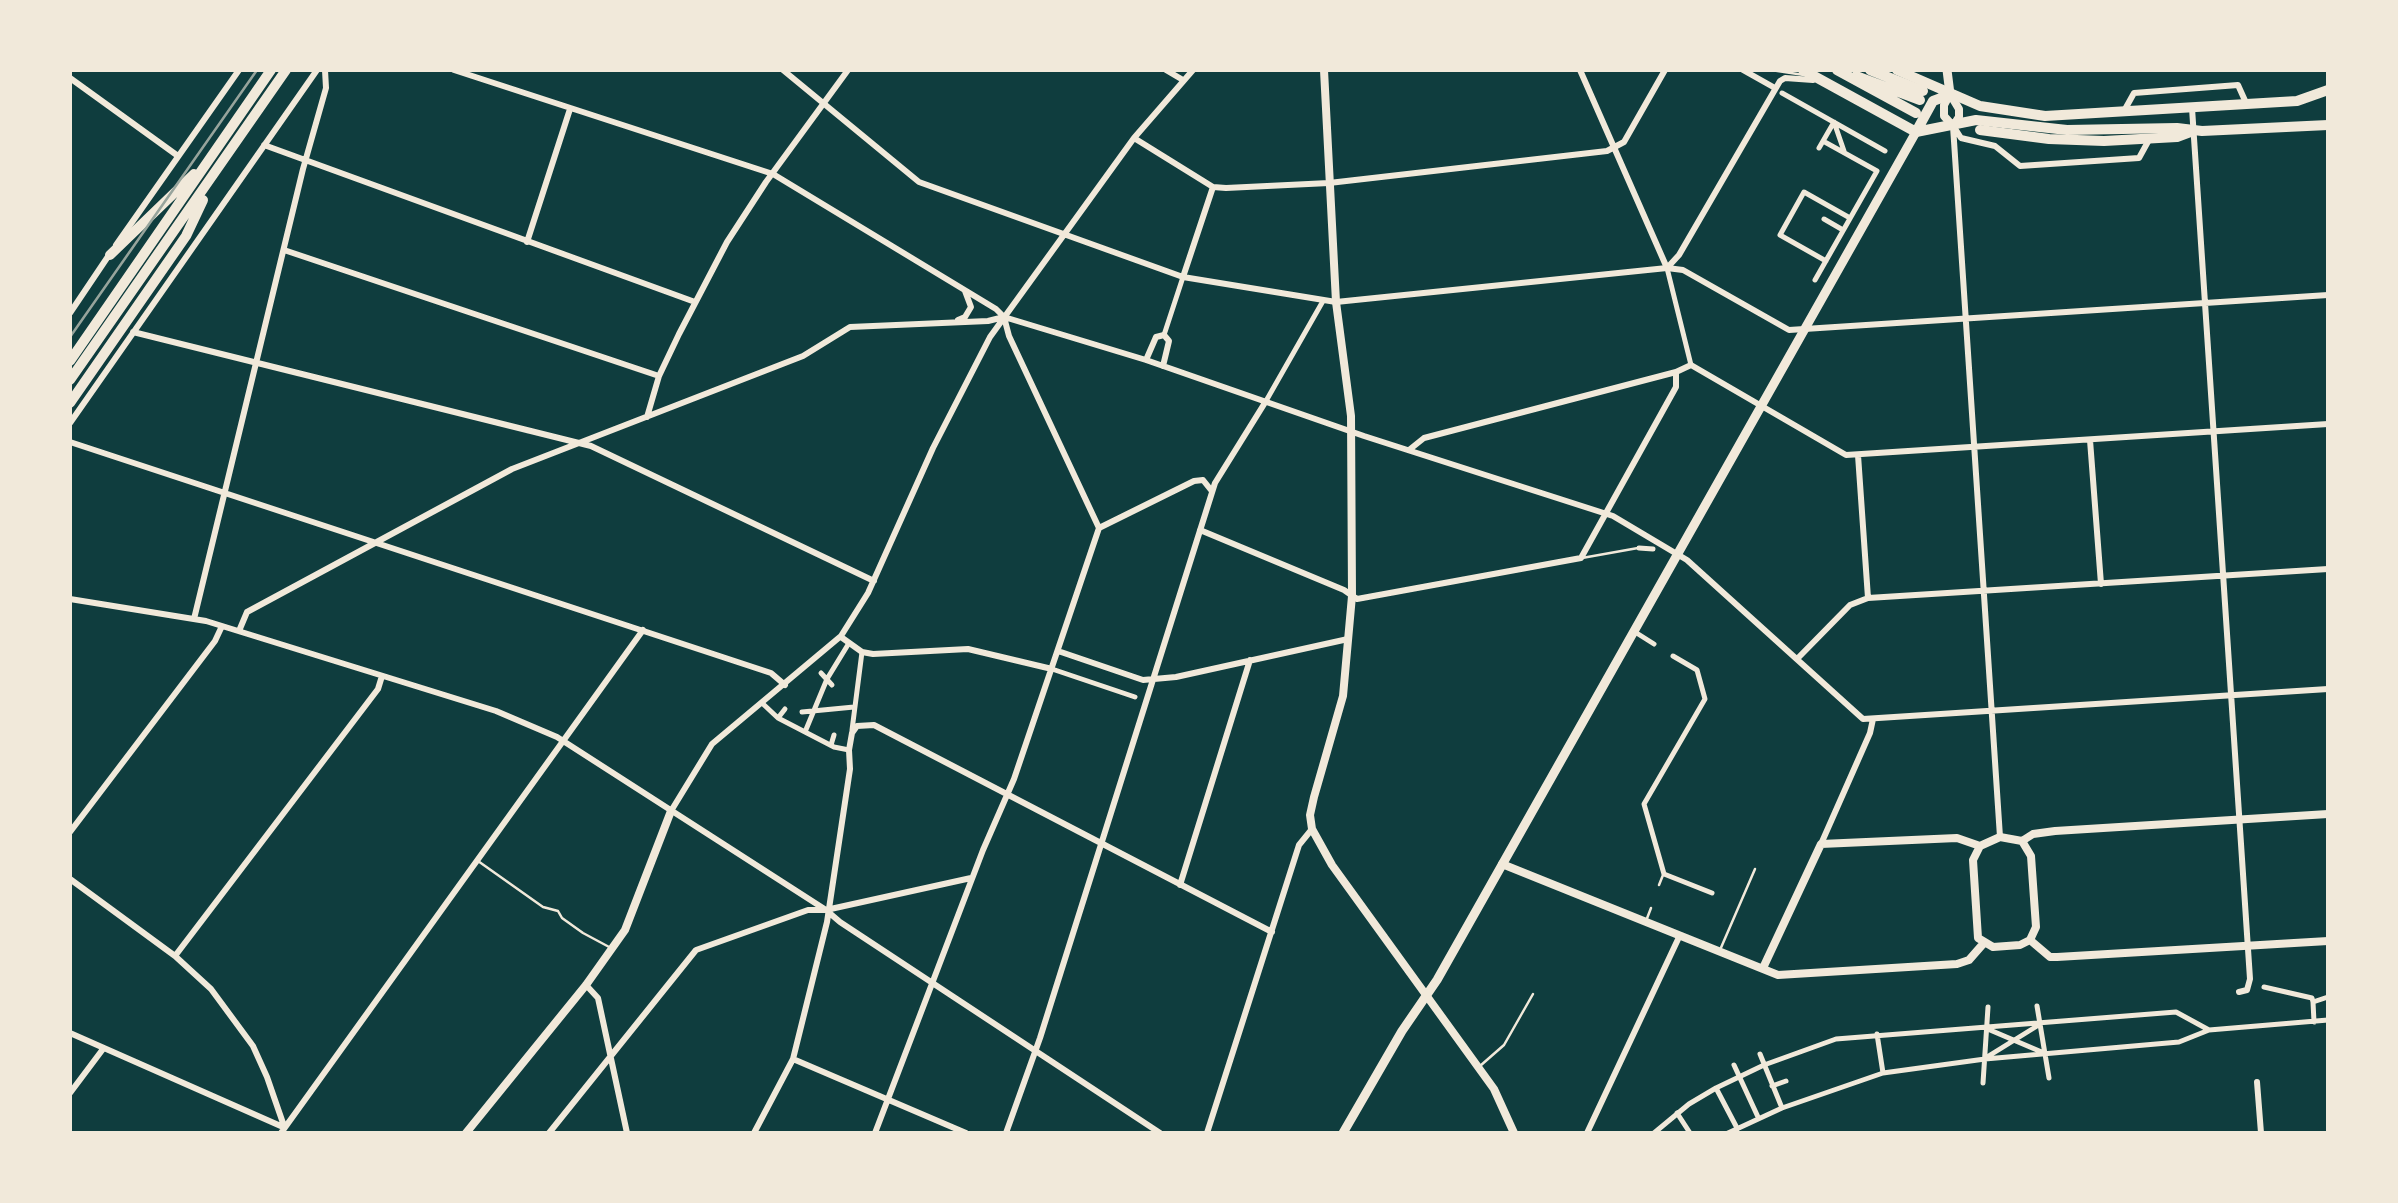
<!DOCTYPE html>
<html>
<head>
<meta charset="utf-8">
<style>
	body { margin:0 }
	#map { position:relative; width:2398px; height:1203px; overflow:hidden; background:#0f3d3e; font-family:"Noto Sans",sans-serif }
	canvas { display:block }
	.frame { position:absolute; inset:0; border:72px solid #f1e9da; pointer-events:none }
</style>
</head>
<body>
<div id="map">
<canvas width="2398" height="1203"></canvas>
<div class="frame"></div>
</div>
<script>
const ctx = document.querySelector('canvas').getContext('2d');
ctx.lineJoin = 'round';
function poly(rows) {
  const path = new Path2D();
  for (const r of rows) {
    path.moveTo(r[0], r[1]);
    for (let i = 2; i < r.length; i += 2) path.lineTo(r[i], r[i + 1]);
  }
  return path;
}
function strokePath(path, color, width, dash) {
  ctx.strokeStyle = color;
  ctx.lineWidth = width;
  ctx.lineCap = dash ? 'butt' : 'round';
  ctx.setLineDash(dash || []);
  ctx.stroke(path);
}
strokePath(poly([
	[1771,70,1804,75],
	[1582,558,1638,548],
	[478,861,543,907,558,911,562,918,583,933,611,948],
	[1659,885,1663,875],
	[1646,921,1651,908],
	[1720,950,1755,869],
	[1480,1066,1504,1045,1533,994]
]), '#f1e9da', 2.5);
strokePath(poly([
	[1782,93,1885,151],
	[1819,148,1834,122,1844,151],
	[1824,219,1843,230],
	[1826,261,1780,235,1804,192,1850,218],
	[1667,268,1691,365],
	[1815,280,1877,171,1823,141],
	[1164,335,1183,277],
	[1266,401,1323,301],
	[1639,548,1653,549],
	[1635,632,1654,644],
	[1673,656,1697,670,1705,699,1644,804,1664,874,1712,893],
	[1052,669,1135,697],
	[821,673,832,685],
	[762,703,778,718,834,747,849,750],
	[802,712,854,707],
	[778,718,785,709],
	[852,730,862,652],
	[805,732,827,679,849,643],
	[831,745,834,735],
	[2264,987,2312,998,2313,1002,2328,997],
	[2313,1002,2314,1022],
	[2037,1006,2049,1078],
	[1990,1030,2044,1053],
	[1877,1034,1883,1073],
	[1760,1054,1782,1108],
	[1987,1057,2037,1026],
	[1734,1065,1758,1117],
	[1983,1083,1988,1007],
	[1772,1086,1786,1081],
	[1716,1088,1737,1128,1736,1133],
	[1677,1113,1690,1133],
	[1654,1133,1689,1104,1716,1088,1764,1065,1836,1039,2176,1012,2209,1030],
	[1728,1133,1782,1108,1883,1073,1985,1059,2179,1042,2209,1030,2328,1020]
]), '#f1e9da', 5);
strokePath(poly([
	[454,70,773,174,996,309,1004,317],
	[783,70,919,182,1183,277,1336,302,1667,268,1683,270,1789,330,2328,295],
	[1166,70,1183,80],
	[1580,70,1667,268],
	[1743,70,1775,88],
	[70,78,178,156],
	[2192,108,2250,979,2247,990,2239,992],
	[2124,111,2134,93,2238,85,2247,105],
	[1953,126,2000,837],
	[1954,127,1961,138,1995,146,2020,166,2139,158,2150,138],
	[1134,138,1213,187,1226,188,1329,183,1607,151,1624,142,1665,70],
	[264,145,695,302],
	[527,242,570,109],
	[116,245,239,70],
	[284,250,659,376],
	[1667,268,1679,255,1780,81,1785,78,1813,80],
	[1183,277,1213,187],
	[70,313,109,255],
	[1004,317,1009,336,1099,528],
	[958,320,965,317,971,307,965,291],
	[133,332,591,446,874,581],
	[1146,360,1156,337,1164,335,1169,341,1163,366],
	[647,417,659,376,679,334,727,242,766,182,848,70],
	[70,423,317,70],
	[2090,440,2101,584],
	[70,442,771,673,785,685],
	[1409,450,1424,438,1676,372,1691,365,1846,455,2328,424],
	[1858,455,1868,598],
	[1099,528,1194,481,1203,480,1211,490],
	[1200,530,1344,590,1357,599,1581,558,1676,387,1676,372],
	[70,599,206,621,496,711,557,737,826,910,840,922,1160,1133],
	[194,619,303,169,326,88,325,70],
	[239,631,247,612,512,469,803,356,850,327,988,321,1004,317,1146,360,1364,436,1613,516,1687,560,1863,719,2328,689],
	[841,637,862,652,873,654,968,649,1052,669],
	[1058,651,1143,680,1176,677,1348,639],
	[1797,659,1850,605,1868,598,2328,569],
	[671,811,712,744,841,636,868,593,933,448,990,337,1134,138,1193,70],
	[70,832,215,641,222,626],
	[1821,844,1870,733,1873,719],
	[70,879,175,956,211,989,253,1046,267,1077,284,1126],
	[1180,885,1250,660],
	[175,956,378,689,382,676],
	[586,985,598,998,627,1133],
	[70,1033,283,1127],
	[793,1059,966,1133],
	[2257,1082,2261,1133],
	[70,1093,103,1049],
	[281,1133,643,630],
	[549,1133,696,950,808,910,826,910,971,878],
	[754,1133,793,1059,827,922,850,769,849,750,852,733,857,726,874,725,1272,932],
	[875,1133,983,850,1014,779,1099,528],
	[1006,1133,1040,1038,1215,483,1266,401],
	[1207,1133,1299,845,1312,829],
	[1587,1133,1680,935]
]), '#f1e9da', 6);
strokePath(poly([
	[1324,70,1336,302,1351,416,1352,596,1343,696,1314,797,1310,815,1312,829,1332,865,1494,1089,1514,1133],
	[1950,94,1959,109,1959,117,1953,126,1944,116,1944,105,1950,94],
	[2000,837,2022,841,2031,856,2036,927,2030,940,2020,945,1993,947,1978,938,1973,860,1980,846,2000,837],
	[2022,841,2033,834,2055,831,2328,814],
	[1502,864,1778,975,1957,964,1969,960,1983,944],
	[2030,940,2050,957,2057,957,2328,941],
	[1763,968,1821,844,1957,838,1980,846],
	[466,1133,586,985,625,930,671,811]
]), '#f1e9da', 8);
strokePath(poly([
	[1947,70,1950,94],
	[1343,1133,1402,1031,1437,980,1916,132]
]), '#f1e9da', 9);
strokePath(poly([
	[1803,70,1916,132,1976,120,2067,130,2177,128,2202,131,2328,125],
	[1897,70,1980,106,2045,116,2297,101,2328,90],
	[1916,132,1933,101,1949,95]
]), '#f1e9da', 10);
strokePath(poly([
	[1837,70,1916,113],
	[1870,70,1923,91],
	[1856,76,1920,100],
	[1980,130,2049,139,2104,141,2177,137,2193,131],
	[110,255,194,174],
	[70,361,271,70],
	[70,380,286,70],
	[70,403,186,236,203,200]
]), '#f1e9da', 10);
strokePath(poly([
	[70,337,257,70]
]), '#97a49c', 2.5);
</script>
</body>
</html>
